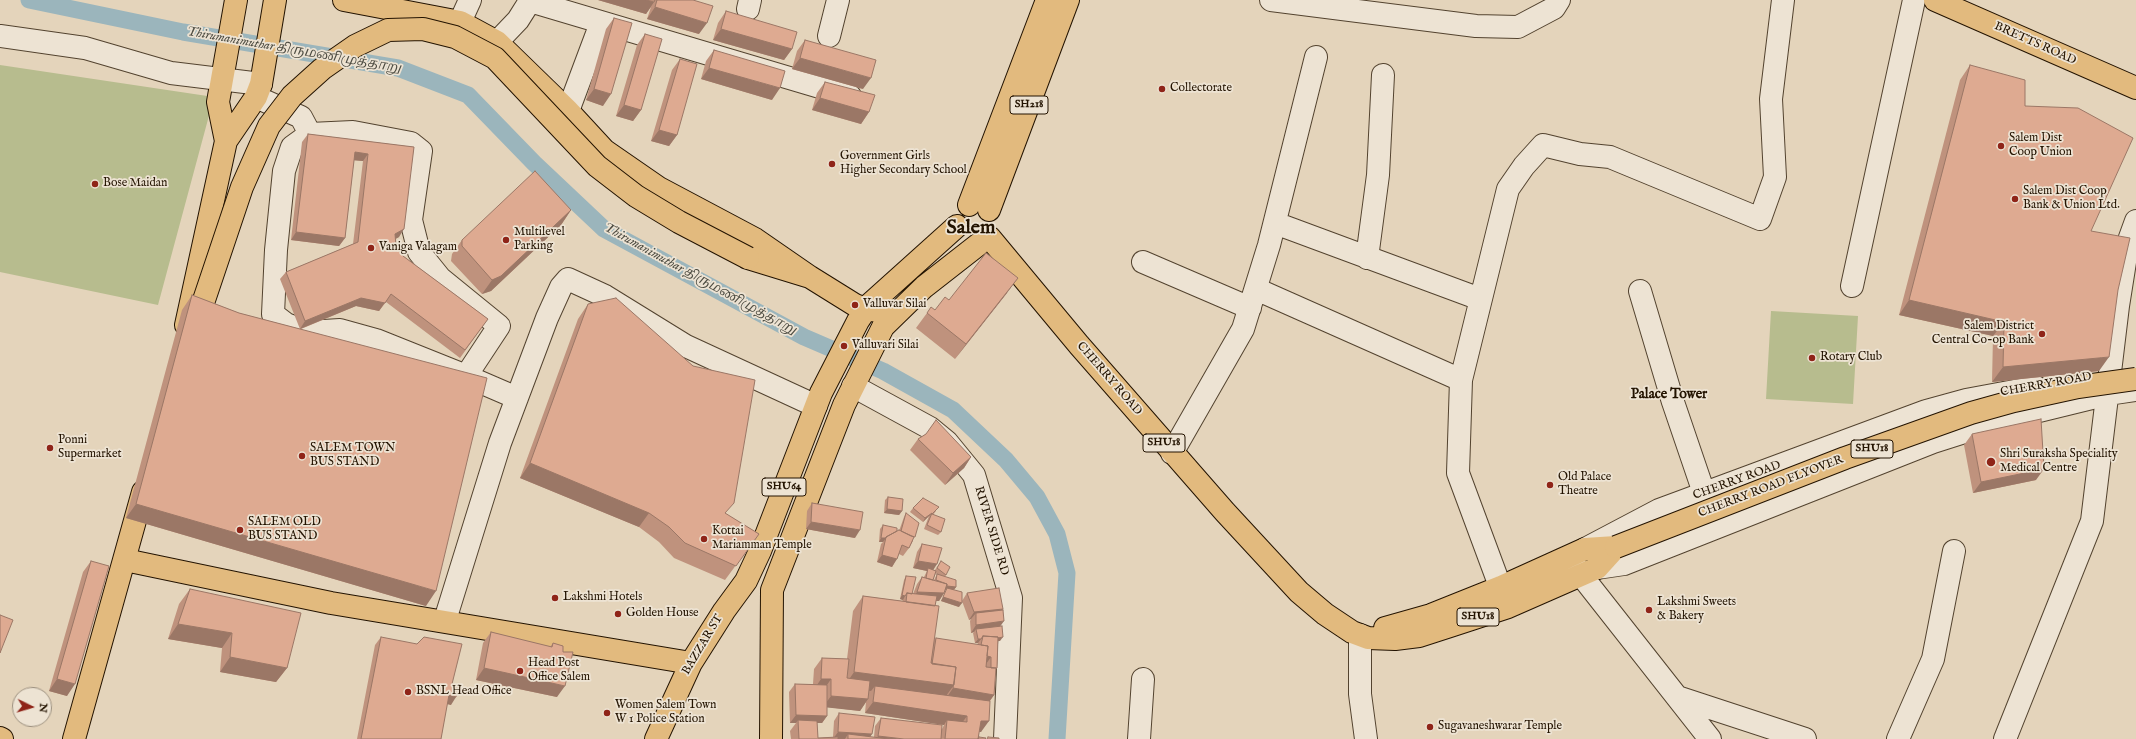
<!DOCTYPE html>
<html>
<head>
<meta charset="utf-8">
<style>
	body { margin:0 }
	#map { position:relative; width:2136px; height:739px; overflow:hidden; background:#e4d4bb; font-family:"IM FELL English",serif }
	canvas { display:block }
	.north { position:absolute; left:12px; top:687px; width:40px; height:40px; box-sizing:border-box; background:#ede3d3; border:1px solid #9c907f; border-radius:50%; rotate:95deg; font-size:11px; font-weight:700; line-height:16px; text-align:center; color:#231300 }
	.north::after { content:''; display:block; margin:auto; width:14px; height:18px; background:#8f2418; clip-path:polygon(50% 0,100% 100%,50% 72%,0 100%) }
</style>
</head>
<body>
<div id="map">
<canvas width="2136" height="739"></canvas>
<div class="north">N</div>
</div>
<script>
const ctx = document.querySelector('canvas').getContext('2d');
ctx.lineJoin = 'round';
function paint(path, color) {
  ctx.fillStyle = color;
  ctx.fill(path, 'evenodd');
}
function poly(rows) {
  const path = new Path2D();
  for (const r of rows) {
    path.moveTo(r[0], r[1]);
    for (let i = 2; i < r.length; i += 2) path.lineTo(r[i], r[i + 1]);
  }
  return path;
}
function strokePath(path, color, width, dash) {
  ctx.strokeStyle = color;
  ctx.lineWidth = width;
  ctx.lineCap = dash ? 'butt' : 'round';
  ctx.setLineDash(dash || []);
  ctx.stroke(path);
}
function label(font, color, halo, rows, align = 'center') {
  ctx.font = font + ' "IM FELL English","Noto Serif Tamil",serif';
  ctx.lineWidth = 3.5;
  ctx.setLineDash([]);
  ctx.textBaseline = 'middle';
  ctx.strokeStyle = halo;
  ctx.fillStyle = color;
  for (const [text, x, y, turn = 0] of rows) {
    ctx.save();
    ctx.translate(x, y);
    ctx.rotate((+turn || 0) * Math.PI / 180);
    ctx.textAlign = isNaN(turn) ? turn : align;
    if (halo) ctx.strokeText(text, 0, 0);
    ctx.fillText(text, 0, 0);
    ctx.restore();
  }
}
paint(poly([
	[0,65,214,97,158,305,0,272],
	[1771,311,1858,316,1853,404,1766,399]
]), '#b7bc8e');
strokePath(poly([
	[29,0,183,32,398,68,468,95,534,163,604,229,804,337,883,371,953,410,1006,460,1037,497,1057,534,1067,573,1057,739]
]), '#9bb5bc', 17);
const minor = poly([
	[1271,0,1476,26,1518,27,1554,8,1559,0],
	[748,9,750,0],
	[460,22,470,0],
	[0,36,85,48,171,73,261,84],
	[829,36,838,0],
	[497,42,518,20,530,1,850,96],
	[256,97,301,117,310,134],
	[568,111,601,23],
	[353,132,411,143,421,151,411,220,419,252,440,278,499,326,466,376,376,340,340,330,308,332,286,324,273,314,276,250,284,171,292,147,310,134,353,132],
	[1275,223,1480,299],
	[1367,258,1378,175,1383,75],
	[1143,262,1250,308],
	[1852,286,1914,0],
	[1256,289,1461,380,1458,473,1507,605],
	[1640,291,1673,402,1704,493],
	[466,376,517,398],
	[1461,380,1508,189,1524,166,1543,145,1580,154,1610,157,1760,219,1775,177,1771,99,1783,0],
	[853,386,930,428,947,442,974,475,1011,598,1005,739],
	[1172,453,1243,329,1269,245,1316,57],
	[1585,549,1659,510,1926,411,1966,400,2036,387],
	[1571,559,1581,575,1710,739],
	[1597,568,1624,564,1933,442,2002,420,2108,394,2135,390],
	[445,620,500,443,547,318,561,287,568,279,605,296,686,346,816,406],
	[1360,635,1360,694,1366,739],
	[1677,697,1805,739],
	[1139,739,1143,679],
	[1898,739,1933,659,1954,551],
	[2005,739,2092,521,2118,306,2128,243,2136,221]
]);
const major = poly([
	[344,0,460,22,497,42,568,111,604,150,659,188,755,239,810,277],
	[1935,0,2136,88],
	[226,141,218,102,236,0],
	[969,205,1047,0],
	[989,210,1068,0],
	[990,238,1079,345,1225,512,1299,592,1325,614,1352,632,1368,638,1395,639,1419,636,1453,625,1508,607,1597,568,1616,547],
	[748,258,810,277,855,305,865,309,879,311],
	[186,325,226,141,256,97,261,84,275,0],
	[125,560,331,603,691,663],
	[1385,628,1431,615,1501,587,1585,549,1616,547],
	[0,738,2,739],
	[74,739,143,492],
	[656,739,691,663,724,611,746,581,760,551,821,393,858,321,868,306,957,226],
	[771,739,772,590,844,405,883,327,924,287,979,244]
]);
strokePath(minor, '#53432f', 24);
strokePath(major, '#231300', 24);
strokePath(minor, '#ede3d3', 22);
strokePath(major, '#e2ba7e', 22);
const majorBridge = poly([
	[201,309,242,187,269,126,292,96,322,69,355,46,388,30,423,29,455,37,495,58,597,166,636,196,679,222,748,258],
	[1616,547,1845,458,1971,413,2014,401,2078,387,2136,379]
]);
strokePath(majorBridge, '#231300', 24, []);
strokePath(majorBridge, '#e2ba7e', 22);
paint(poly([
	[598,0,693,0,699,34,647,19,651,7,646,14],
	[726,11,792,49,784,60,713,40,718,23],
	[614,18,603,106,586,100,606,29],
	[645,34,641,110,633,121,616,116,637,45],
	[805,40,863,89,792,69,797,51],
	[714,50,772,100,701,79,706,61],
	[680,59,677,135,669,146,651,141,672,70],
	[1970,65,2091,231,2099,371,1992,382,1993,336,1899,315,1960,80],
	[825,82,869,112,861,124,812,110,817,93],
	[308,134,414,147,399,237,395,239,396,246,403,256,488,319,460,358,386,302,379,311,356,306,301,329,426,606,126,518,182,310,192,295,239,313,300,329,280,279,286,272,353,244,363,161,354,160,345,238,339,246,291,240,302,142],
	[571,210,561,225,491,291,482,294,451,261,452,254,462,240],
	[1007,293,955,359,916,328,927,313,935,310,949,300],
	[588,304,726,514,759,534,725,580,674,558,659,542,639,527,520,478,578,319],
	[926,434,971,457,964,468,945,485,910,450,918,439],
	[1972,434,2036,480,1973,493,1964,445],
	[888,497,902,511,899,515,884,513,885,500],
	[812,503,855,538,806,529,807,511],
	[913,508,936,511,933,515,941,532,938,535,924,529,929,516,923,522,910,512],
	[906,513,913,541,909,548,903,556,899,554,892,567,877,562,881,544,883,542,879,542,880,529,883,525,897,531,899,531,904,517],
	[922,544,933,570,935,570,941,561,946,575,945,577,956,587,954,590,959,607,941,601,946,590,945,590,944,593,939,601,936,601,935,606,934,640,936,638,977,645,978,643,975,643,973,633,974,632,971,633,970,621,971,619,969,620,962,601,967,593,1002,611,1000,626,1000,641,998,641,997,668,996,669,994,695,990,701,981,732,979,732,979,737,985,739,791,739,790,731,796,723,790,723,789,692,795,684,813,684,814,669,822,658,847,659,853,611,863,596,902,601,903,600,900,599,904,580,906,576,912,594,913,594,917,584,922,577,924,577,927,571,913,568,917,552],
	[936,573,937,574,934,580,933,580],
	[866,702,865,713,944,725,942,729,881,718,875,726,874,737,871,737,839,713,834,721,833,737,818,738,817,723,822,723,827,716,827,707,860,711],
	[91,561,67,696,49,691,83,572],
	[190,589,287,668,276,682,220,672,222,648,168,639,179,604],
	[491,632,550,647,553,643,563,652,557,697,476,680,483,643],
	[381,637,452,684,451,705,447,704,441,739,357,739,375,645]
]), '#bf927d');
paint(poly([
	[598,0,646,0,654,2,646,14],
	[655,7,707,23,699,34,647,19],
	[721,29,792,49,784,60,713,40],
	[800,58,871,78,863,89,792,69],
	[709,68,780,88,772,100,701,79],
	[594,89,611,94,603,106,586,100],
	[820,98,869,112,861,124,812,110],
	[624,105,641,110,633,121,616,116],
	[659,130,677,135,669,146,651,141],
	[355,152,368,154,363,161,350,160],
	[571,210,561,225,491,291,482,294,492,280],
	[404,229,399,237,390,242,395,234],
	[296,232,345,238,339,246,291,240],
	[1018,278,1007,293,955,359,966,344],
	[391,294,379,311,356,306,300,329,305,321,361,298],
	[1909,300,2004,322,1993,336,1899,315],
	[2109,357,2099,371,1992,382,2003,367],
	[971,457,964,468,945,485,953,473],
	[530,463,649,513,639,527,520,478],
	[2044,469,2036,480,1973,493,1981,482],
	[136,504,436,591,426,606,126,518],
	[887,509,902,511,899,515,884,513],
	[932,513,923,522,925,518],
	[811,522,860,530,855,538,806,529],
	[881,538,886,538,883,542,879,542],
	[882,555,897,559,892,567,877,562],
	[918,561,937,564,932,572,928,568,927,571,913,568],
	[935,583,956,587,953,591,947,588,946,590,932,587],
	[917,592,944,593,939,601,911,600],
	[902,595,905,596,903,600,900,599],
	[943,597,962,603,959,607,941,601],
	[1003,609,998,616,976,613,971,619,969,620,974,612],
	[1004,621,999,628,976,629,974,632,971,633,976,625],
	[178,624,232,633,222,648,168,639],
	[1003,637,1000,641,982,642,982,639],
	[978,639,981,639,978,643,975,643],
	[986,656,991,657,986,664],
	[230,657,287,668,276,682,220,672],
	[484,668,565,686,557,697,476,680],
	[854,672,954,685,943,700,875,686,871,691,844,687],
	[57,679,75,684,67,696,49,691],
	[821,679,831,679,823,691,813,691],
	[953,688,994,695,986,706,945,700],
	[449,695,456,697,451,705,444,703],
	[831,696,868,699,860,711,823,707],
	[873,702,967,716,959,727,947,720,944,725,865,713],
	[796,715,827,716,822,723,798,723,798,720,796,723,790,723],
	[981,721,989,721,981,732,973,732],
	[838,732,872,734,869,739,848,734,845,739,833,739],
	[878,736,904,739,876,739]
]), '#9b7766');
const building = poly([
	[646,0,655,0,654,2,646,0],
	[657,0,693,0,713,6,707,23,655,7,657,0],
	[726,11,797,32,792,49,721,29,726,11],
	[614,18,632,23,611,94,594,89,614,18],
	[645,34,662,39,641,110,624,105,645,34],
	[805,40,876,60,871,78,800,58,805,40],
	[714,50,785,71,780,88,709,68,714,50],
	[680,59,697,64,677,135,659,130,680,59],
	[1970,65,2025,80,2025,106,2078,108,2133,138,2091,231,2130,238,2118,290,2109,357,2003,367,2004,322,1909,300,1970,65],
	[825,82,875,95,869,112,820,98,825,82],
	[308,134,414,147,404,229,395,234,396,246,403,256,488,319,465,350,391,294,385,303,361,298,305,321,286,272,358,242,368,154,355,152,345,238,296,232,308,134],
	[535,171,571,210,501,276,492,280,462,246,462,240,535,171],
	[986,253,1018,278,966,344,927,313,931,307,935,310,945,297,949,300,986,253],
	[192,295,239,313,487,378,436,591,136,504,192,295],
	[616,298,693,366,755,380,734,503,725,513,759,534,736,566,685,543,669,527,649,513,530,463,588,304,616,298],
	[2041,419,2044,469,1981,482,1972,434,2041,419],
	[936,420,971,457,953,473,918,439,926,434,936,420],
	[888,497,903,499,902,511,887,509,888,497],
	[923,498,939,507,932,514,945,519,941,532,927,525,932,513,925,518,913,508,923,498],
	[812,503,863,512,860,530,811,522,812,503],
	[906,513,919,523,915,537,911,536,901,531,906,513],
	[883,525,897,528,897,531,886,537,886,538,881,538,883,525],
	[899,530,914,537,909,548,902,545,897,559,882,555,886,537,899,530],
	[922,544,942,548,937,564,918,561,922,544],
	[91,561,109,566,75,684,57,679,91,561],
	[941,561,950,567,946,575,937,568,941,561],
	[928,568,936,571,933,580,926,578,928,568],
	[937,574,956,580,956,587,947,586,947,584,936,580,937,574],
	[906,576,916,577,912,594,907,593,905,596,902,595,906,576],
	[922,577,947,584,944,593,917,592,922,577],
	[947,588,962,592,962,603,943,597,947,588],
	[999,588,1003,609,974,612,967,593,999,588],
	[190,589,301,613,287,668,230,657,232,633,178,624,190,589],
	[907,593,937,596,935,606,906,602,907,593],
	[863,596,939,606,931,663,956,667,954,685,854,672,863,596],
	[1003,610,1004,621,976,625,976,613,1003,610],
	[0,615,13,620,0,653,0,615],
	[1002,626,1003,637,998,638,998,637,983,636,981,639,978,639,976,629,1002,626],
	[491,632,552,647,553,643,563,646,563,652,573,652,565,686,484,668,491,632],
	[983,636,998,637,997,668,991,668,991,657,987,656,988,646,981,645,983,636],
	[381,637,417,644,424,637,462,644,452,684,458,685,456,697,449,695,441,739,361,739,381,637],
	[936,638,988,646,986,667,996,668,994,695,953,688,956,667,932,664,936,638],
	[822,658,849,659,847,678,870,681,868,699,831,696,831,679,821,679,822,658],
	[795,684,827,685,827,716,796,715,795,684],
	[875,686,990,701,989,721,981,721,978,739,945,739,947,720,967,722,967,716,873,702,875,686],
	[839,713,875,717,872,734,838,732,839,713],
	[881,718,942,725,941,739,904,739,878,736,881,718],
	[798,720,817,721,818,738,838,737,838,739,799,739,798,720],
	[848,734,889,739,848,739,848,734],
	[979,737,986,738,985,739,978,739,979,737],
	[988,737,999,738,999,739,987,739,988,737]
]);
paint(building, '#deaa91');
strokePath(building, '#9b7766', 1);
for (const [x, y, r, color] of [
	[1162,89,4,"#8f2418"],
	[2001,146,4,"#8f2418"],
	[832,164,4,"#8f2418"],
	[95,184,4,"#8f2418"],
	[2015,199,4,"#8f2418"],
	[506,240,4,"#8f2418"],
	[371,248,4,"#8f2418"],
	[855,305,4,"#8f2418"],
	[2042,334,4,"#8f2418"],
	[844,346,4,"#8f2418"],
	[1812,358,4,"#8f2418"],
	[50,448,4,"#8f2418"],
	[302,456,4,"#8f2418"],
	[1991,462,5,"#8f2418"],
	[1550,485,4,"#8f2418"],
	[240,530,4,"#8f2418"],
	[704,539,4,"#8f2418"],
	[555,598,4,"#8f2418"],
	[1649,610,4,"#8f2418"],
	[618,614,4,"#8f2418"],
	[520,671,4,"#8f2418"],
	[408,692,4,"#8f2418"],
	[607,713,4,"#8f2418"],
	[1430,727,4,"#8f2418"]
]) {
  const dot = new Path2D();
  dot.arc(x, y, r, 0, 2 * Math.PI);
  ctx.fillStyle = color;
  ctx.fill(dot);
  strokePath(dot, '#ede3d3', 1.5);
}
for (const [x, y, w] of [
	[1029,105,38],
	[1164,443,42],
	[1872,449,42],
	[784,487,44],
	[1478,617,42]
]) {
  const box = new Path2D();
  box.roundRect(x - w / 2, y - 9, w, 18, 3);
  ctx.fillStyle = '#ede3d3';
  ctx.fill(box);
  strokePath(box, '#231300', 1);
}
label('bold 11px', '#231300', null, [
	["SH218",1029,105],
	["SHU18",1164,443],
	["SHU18",1872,449],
	["SHU64",784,487],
	["SHU18",1478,617]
]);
label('12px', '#231300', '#ede3d3', [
	["BRETTS ROAD",2035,44,24],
	["CHERRY ROAD",1109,379,49],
	["CHERRY ROAD",2046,385,-10],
	["CHERRY ROAD",1737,481,-20],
	["CHERRY ROAD FLYOVER",1771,487,-21],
	["RIVER SIDE RD",991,531,73],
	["BAZZAR ST",703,645,-59]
]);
label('12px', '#231300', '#ede3d3', [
	["Collectorate",1170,89],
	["Salem Dist",2009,139],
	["Coop Union",2009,153],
	["Government Girls",840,157],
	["Higher Secondary School",840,171],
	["Bose Maidan",103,184],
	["Salem Dist Coop",2023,192],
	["Bank & Union Ltd.",2023,206],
	["Multilevel",514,233],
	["Parking",514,247],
	["Vaniga Valagam",379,248],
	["Valluvar Silai",863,305],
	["Salem District",2034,327,"right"],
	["Central Co-op Bank",2034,341,"right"],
	["Valluvari Silai",852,346],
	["Rotary Club",1820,358],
	["Ponni",58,441],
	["Supermarket",58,455],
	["SALEM TOWN",310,449],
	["BUS STAND",310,463],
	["Shri Suraksha Speciality",2000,455],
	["Medical Centre",2000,469],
	["Old Palace",1558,478],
	["Theatre",1558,492],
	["SALEM OLD",248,523],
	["BUS STAND",248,537],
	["Kottai",712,532],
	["Mariamman Temple",712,546],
	["Lakshmi Hotels",563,598],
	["Lakshmi Sweets",1657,603],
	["& Bakery",1657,617],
	["Golden House",626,614],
	["Head Post",528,664],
	["Office Salem",528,678],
	["BSNL Head Office",416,692],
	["Women Salem Town",615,706],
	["W 1 Police Station",615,720],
	["Sugavaneshwarar Temple",1438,727]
], 'left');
label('italic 13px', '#4d4c42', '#ede3d3', [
	["Thirumanimuthar திருமணிமுத்தாறு",294,51,10],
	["Thirumanimuthar திருமணிமுத்தாறு",700,280,29]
]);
label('bold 14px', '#231300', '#ede3d3', [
	["Palace Tower",1669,395]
]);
label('bold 20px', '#231300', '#ede3d3', [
	["Salem",971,229]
]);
</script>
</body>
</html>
